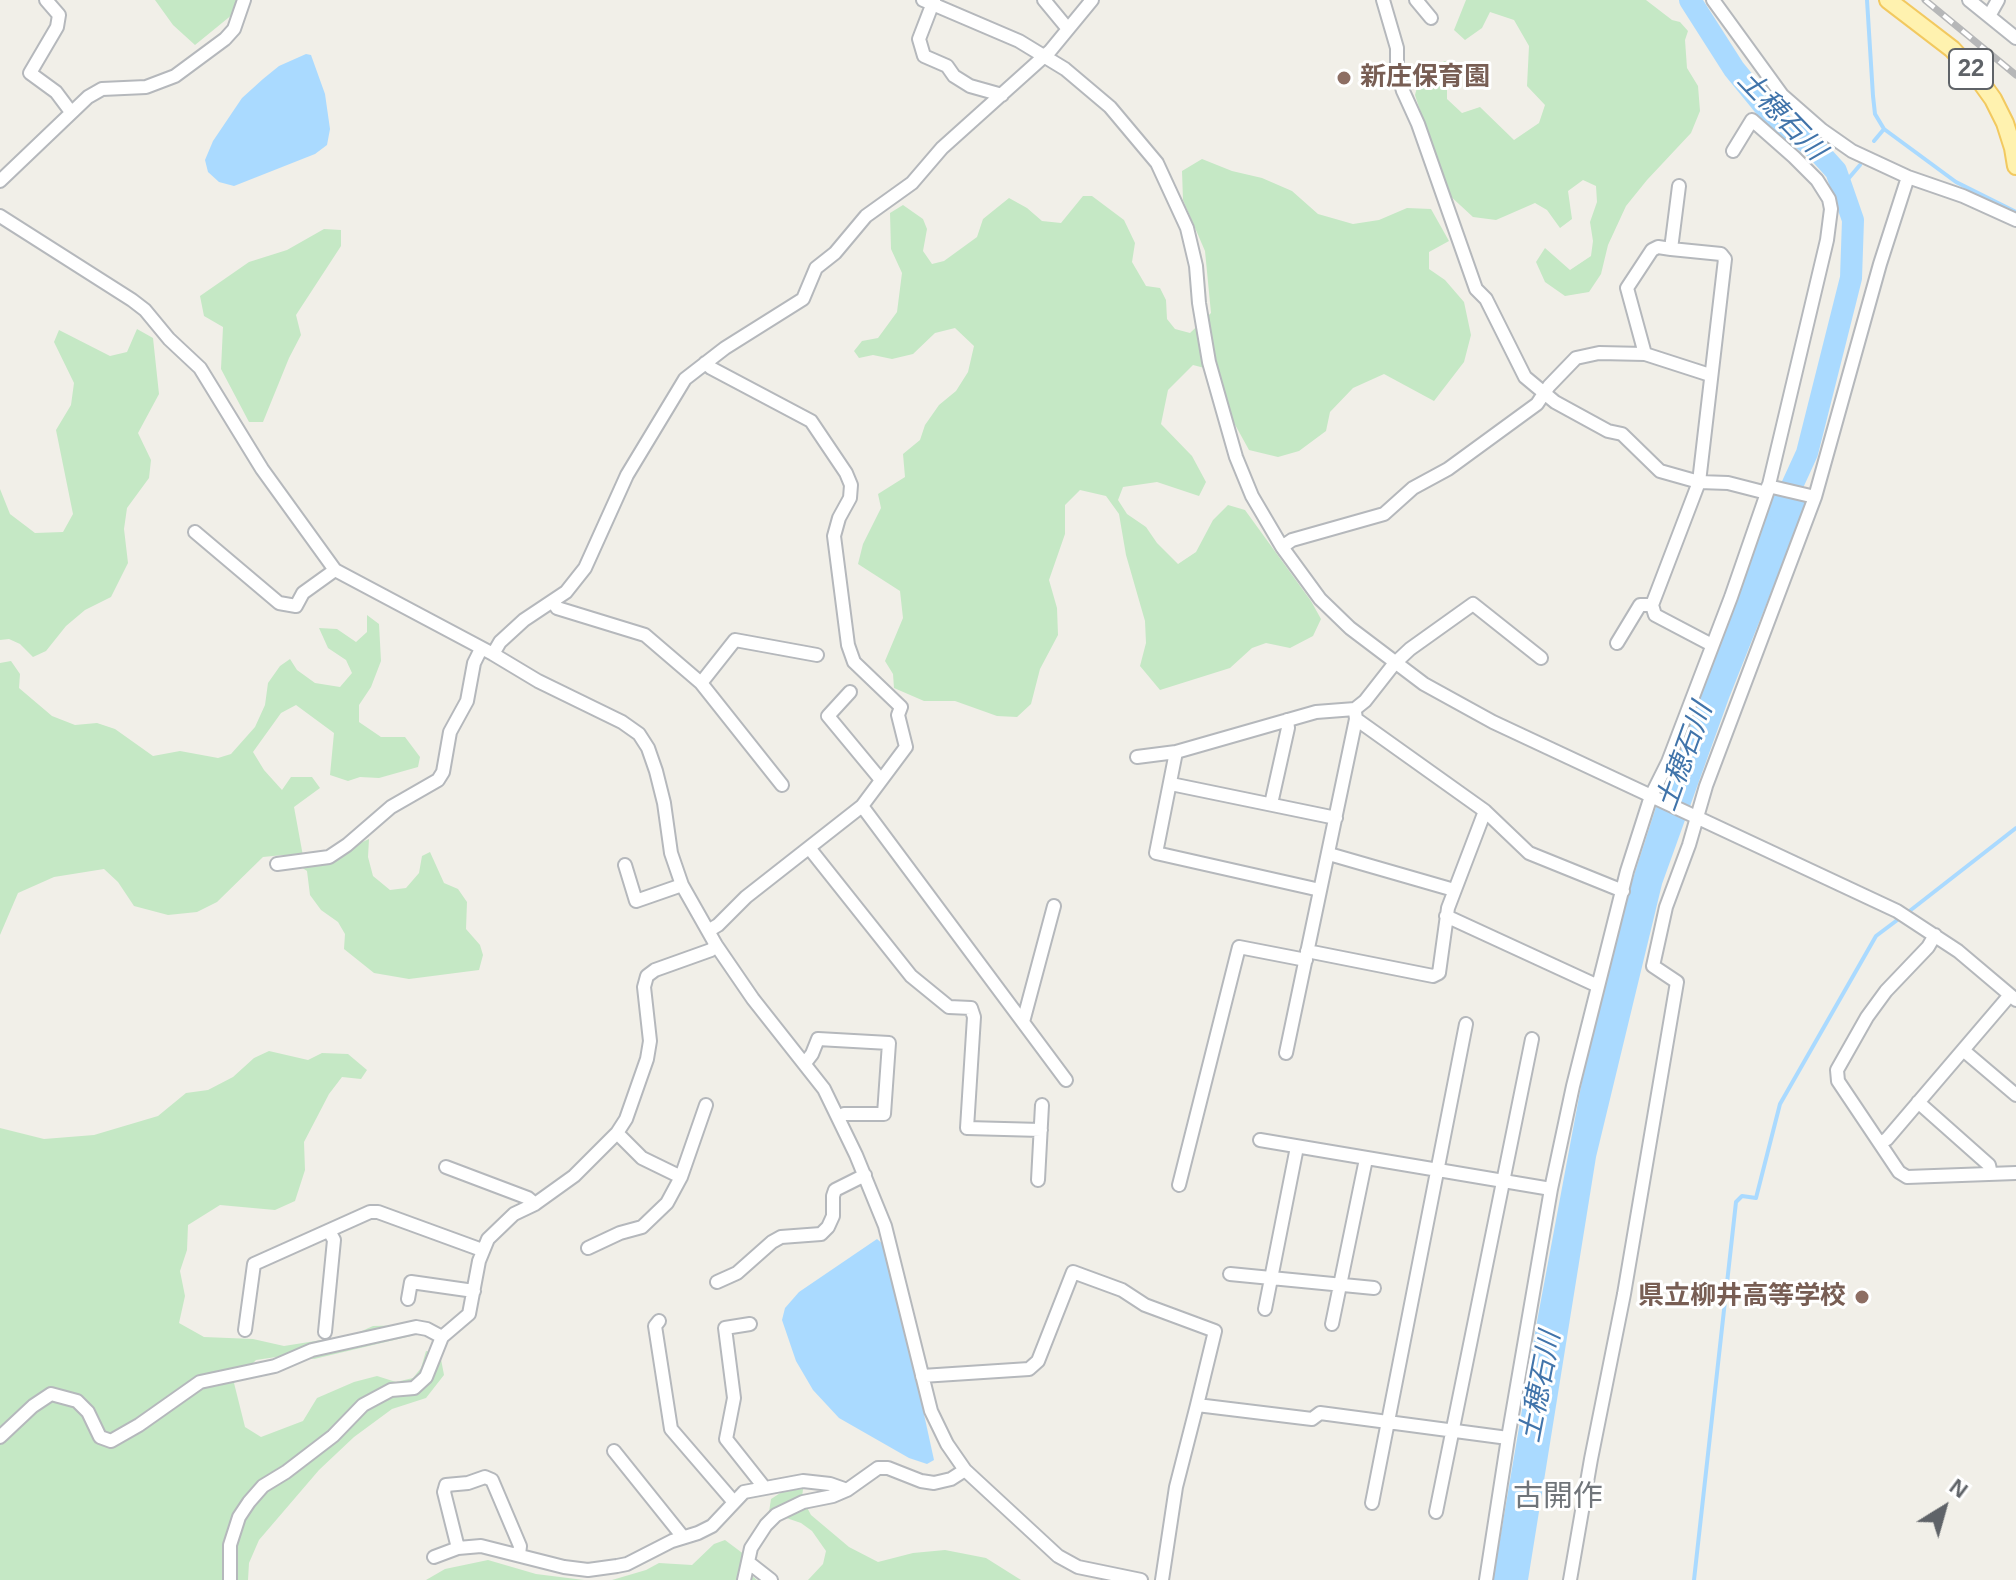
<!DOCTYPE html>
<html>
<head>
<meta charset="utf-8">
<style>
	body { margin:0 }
	#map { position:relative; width:2016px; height:1580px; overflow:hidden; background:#f1efe8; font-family:Helvetica,sans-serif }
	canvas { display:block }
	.north { position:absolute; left:1904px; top:1468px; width:80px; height:80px; -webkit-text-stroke:6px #fff; paint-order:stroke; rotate:37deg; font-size:22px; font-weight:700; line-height:32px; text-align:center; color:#5f6368 }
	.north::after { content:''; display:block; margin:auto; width:28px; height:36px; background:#5f6368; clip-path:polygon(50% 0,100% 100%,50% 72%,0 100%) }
</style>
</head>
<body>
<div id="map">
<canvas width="2016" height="1580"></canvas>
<div class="north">N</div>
</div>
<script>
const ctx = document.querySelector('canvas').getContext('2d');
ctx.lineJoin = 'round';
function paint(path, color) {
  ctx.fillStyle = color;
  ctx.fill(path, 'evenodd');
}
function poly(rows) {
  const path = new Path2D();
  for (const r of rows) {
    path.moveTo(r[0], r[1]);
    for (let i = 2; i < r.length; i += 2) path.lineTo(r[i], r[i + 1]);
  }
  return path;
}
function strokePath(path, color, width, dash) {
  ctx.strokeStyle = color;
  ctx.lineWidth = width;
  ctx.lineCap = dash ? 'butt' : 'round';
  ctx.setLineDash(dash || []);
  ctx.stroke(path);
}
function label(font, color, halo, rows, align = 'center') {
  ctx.font = font + ' Helvetica,"Noto Sans JP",sans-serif';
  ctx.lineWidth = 6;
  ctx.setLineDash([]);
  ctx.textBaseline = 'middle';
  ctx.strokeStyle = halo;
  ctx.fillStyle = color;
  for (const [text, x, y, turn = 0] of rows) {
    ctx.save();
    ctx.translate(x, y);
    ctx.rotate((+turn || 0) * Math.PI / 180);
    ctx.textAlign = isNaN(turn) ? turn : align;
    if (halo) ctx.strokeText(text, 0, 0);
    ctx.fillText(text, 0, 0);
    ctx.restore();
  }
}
paint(poly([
	[155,0,236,0,233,14,195,45,173,25],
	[1466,0,1646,0,1672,20,1680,22,1688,31,1685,40,1687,68,1698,86,1700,111,1691,133,1647,180,1626,206,1608,245,1601,274,1589,292,1565,296,1545,282,1536,262,1545,248,1570,270,1591,256,1593,241,1590,222,1597,202,1596,186,1583,180,1568,191,1572,219,1560,228,1547,210,1535,203,1496,220,1473,217,1447,193,1415,95,1421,72,1445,61,1455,68,1447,86,1447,99,1462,113,1480,107,1514,140,1539,123,1545,105,1527,86,1529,46,1514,20,1490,12,1482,28,1465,40,1454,30],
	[1202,159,1232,171,1262,178,1292,191,1318,214,1353,224,1379,220,1407,208,1431,209,1449,241,1429,252,1429,269,1445,280,1464,302,1471,335,1464,362,1434,401,1384,374,1353,388,1330,412,1326,431,1299,451,1278,457,1249,450,1233,421,1216,371,1193,365,1168,390,1161,424,1192,456,1206,482,1199,496,1157,482,1123,487,1118,500,1127,514,1146,527,1157,543,1178,564,1196,552,1213,520,1228,505,1245,510,1311,601,1321,619,1313,636,1290,648,1266,643,1252,648,1230,668,1160,690,1140,666,1146,643,1145,621,1126,555,1119,514,1106,496,1080,490,1065,505,1065,534,1049,580,1057,608,1058,635,1040,669,1031,704,1017,717,997,716,955,701,924,701,894,688,893,674,885,661,903,618,900,591,858,564,863,544,881,508,878,494,905,477,903,454,920,440,925,425,939,405,956,391,968,372,974,346,955,328,935,333,913,354,892,359,873,355,859,358,854,351,862,341,878,338,897,312,902,273,891,249,890,213,903,205,923,219,927,229,923,251,932,264,944,261,977,237,983,219,1009,198,1027,208,1042,221,1061,223,1083,196,1092,196,1124,220,1135,243,1132,262,1146,286,1160,288,1166,300,1167,319,1175,329,1190,333,1211,313,1205,251,1183,200,1182,171],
	[324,229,341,230,341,246,296,315,301,335,289,358,263,422,249,422,221,369,223,327,204,316,200,296,249,262,287,250],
	[137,329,153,338,159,394,138,433,151,460,149,478,127,508,124,529,128,563,111,597,85,610,66,626,46,651,33,657,20,644,9,639,0,640,0,489,10,514,35,533,63,532,73,514,56,430,71,405,74,383,54,342,59,330,110,356,127,352],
	[367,615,379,624,381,661,371,687,359,705,359,722,381,737,405,737,420,757,418,767,379,778,360,777,348,781,330,775,334,733,296,705,281,713,253,752,264,770,282,790,291,777,312,777,320,788,294,807,303,856,315,864,343,855,358,844,369,839,368,857,373,876,390,890,406,888,419,873,422,856,430,852,444,883,458,889,467,902,466,929,480,945,483,955,479,970,409,979,374,973,344,949,345,934,338,922,321,910,310,895,307,871,283,855,263,857,217,902,197,912,168,915,134,906,118,882,104,869,54,877,18,893,0,935,0,663,11,661,20,674,19,688,52,716,75,725,97,723,115,729,153,756,180,751,218,758,231,754,255,727,265,705,268,683,280,666,290,659,297,670,315,683,340,687,352,673,346,660,328,648,319,628,337,629,356,642,367,632],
	[269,1051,308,1060,322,1053,348,1054,367,1070,361,1079,342,1077,329,1094,304,1142,305,1170,295,1201,275,1210,220,1205,188,1225,187,1250,180,1271,185,1296,179,1323,204,1337,253,1339,284,1346,353,1335,373,1326,415,1325,411,1336,314,1359,283,1356,256,1360,234,1383,245,1427,261,1437,303,1421,317,1398,354,1382,377,1376,396,1382,413,1378,421,1368,426,1351,440,1354,444,1375,426,1398,392,1409,354,1437,319,1470,259,1540,249,1563,248,1580,0,1580,0,1128,44,1139,94,1135,158,1116,186,1093,208,1090,233,1077,254,1058],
	[803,1489,802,1498,811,1515,849,1547,878,1562,913,1553,945,1550,986,1558,1021,1580,808,1580,823,1564,826,1551,812,1531,801,1523,769,1512,771,1499,785,1490],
	[725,1540,745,1555,750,1574,757,1580,612,1580,646,1570,659,1563,692,1565,714,1544],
	[488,1560,536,1574,584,1580,426,1580,445,1569]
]), '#c5e8c5');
paint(poly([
	[306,54,311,55,325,94,330,129,327,145,315,154,234,186,219,182,208,172,205,160,213,141,242,98,263,79,279,66],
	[1773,495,1807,502,1729,698,1662,884,1596,1157,1528,1580,1493,1580,1538,1316,1582,1081,1608,969,1628,894,1664,782,1751,561],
	[877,1239,884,1245,899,1300,934,1460,927,1464,909,1458,839,1418,813,1390,796,1361,782,1320,785,1308,799,1292]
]), '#aadaff');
strokePath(poly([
	[1867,0,1873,96,1875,114,1884,129,1956,182,2016,212],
	[1874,141,1884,129],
	[1843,185,1860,165],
	[1907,913,2016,828],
	[1694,1580,1736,1202,1742,1196,1756,1198,1780,1104,1876,936,1900,918]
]), '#aadaff', 4);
strokePath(poly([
	[1690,0,1734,69,1774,118,1817,150,1836,171,1853,220,1851,278,1807,453,1780,512]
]), '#aadaff', 22);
const minor = poly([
	[46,0,59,15,57,27,30,73,56,92,71,112],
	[923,0,1019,41,1065,69,1110,107,1157,163,1187,228,1196,266,1199,303,1209,362,1236,457,1252,496,1282,547,1320,599,1350,628,1424,684,1493,722,1897,911,1958,951,2016,1000],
	[934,0,919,39,924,56,947,66,954,76,970,86,1002,95],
	[1044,0,1068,29],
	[1383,0,1397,48,1397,70,1403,91,1418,124,1476,289,1486,299,1525,377,1555,402,1608,431,1622,434,1660,471,1699,482,1728,483,1767,493],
	[1416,0,1431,18],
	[1713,0,1782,95,1822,130,1852,151,1908,177,1963,196,2016,220],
	[1969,0,2016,38],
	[1989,16,1998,0],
	[0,181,88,97,102,89,146,87,175,76,225,39,234,29,244,0],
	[0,216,132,300,145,310,169,339,200,368,262,469,335,570,493,654,538,681,622,722,639,734,648,748,656,771,664,803,671,853,682,885,716,945,753,999,824,1089,856,1155,885,1226,931,1411,947,1444,965,1470,1058,1556,1078,1567,1141,1580],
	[1671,249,1721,254,1725,259,1699,482,1652,605,1655,615,1712,645],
	[1645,354,1627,288,1652,250,1658,247,1671,249,1679,186],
	[705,363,711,368,811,421,846,473,851,485,850,498,839,518,834,536,848,645,854,662,901,707,898,715,906,747,862,806,746,897,718,925,708,931],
	[1768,486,1815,497],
	[195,532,279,603,296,606,303,593,335,570],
	[1282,547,1292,540,1384,514,1413,488,1448,469,1537,404,1549,386,1576,358,1599,353,1645,354,1710,375],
	[553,601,557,608,645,635,701,683,782,785],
	[1617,643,1640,605,1652,605],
	[493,654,500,642,524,620,566,592,585,568,627,475,685,379,725,348,803,299,816,268,835,253,866,216,912,183,942,148,1050,51,1092,0],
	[701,683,735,640,817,655],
	[850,692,828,716,881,780],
	[1176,752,1156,853,1320,890],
	[1137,757,1176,752,1316,712,1355,709,1365,701,1394,664,1410,649,1473,604,1541,658],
	[1171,784,1336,818],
	[1271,804,1288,728,1287,720],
	[862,806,1066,1080],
	[1485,811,1529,853,1623,891],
	[810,849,911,976,949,1007,971,1008,974,1017,967,1128,1041,1130],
	[1329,854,1454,890],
	[277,864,329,857,347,845,391,807,438,780,443,772,450,732,467,701,474,663,481,649],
	[625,865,636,901,682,885],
	[1446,916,1598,986],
	[1935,935,1928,947,1886,991,1867,1017,1837,1070,1838,1081,1899,1172,1907,1177,2016,1173],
	[1307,951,1433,976,1439,973,1448,908,1485,811,1356,719],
	[1023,1022,1054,906],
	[1963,1050,2016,1095],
	[1286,1053,1356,719,1355,712],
	[805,1063,812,1054,818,1039,889,1043,884,1114,844,1114,838,1117],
	[1918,1102,1989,1165,1991,1174],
	[617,1133,642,1158,681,1177,706,1105],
	[1260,1140,1551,1189],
	[1880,1143,1887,1139,2010,995],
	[446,1167,528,1198,535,1204],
	[1038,1180,1042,1105],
	[1179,1185,1239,947,1306,960],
	[588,1248,620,1233,642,1227,667,1203,681,1177],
	[1230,1274,1374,1288],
	[717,1282,737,1273,772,1242,781,1237,821,1234,828,1227,833,1216,833,1196,835,1190,865,1175],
	[408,1299,411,1282,474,1291],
	[1265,1309,1297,1147],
	[659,1321,655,1326,671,1429,733,1501],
	[750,1324,725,1328,734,1398,726,1439,764,1487],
	[1332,1324,1366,1159],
	[245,1330,254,1264,370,1212,378,1212,482,1250],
	[325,1332,334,1240,329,1231],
	[922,1376,1029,1369,1038,1361,1073,1272,1122,1290,1145,1305,1215,1331,1197,1405],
	[0,1437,33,1406,51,1394,77,1401,88,1412,100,1437,111,1441,139,1425,200,1382,275,1366,312,1350,416,1327,427,1329,442,1337],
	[614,1451,683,1537],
	[1372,1503,1466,1024],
	[1436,1512,1532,1039],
	[458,1548,444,1492,446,1485,468,1483,485,1477,492,1480,520,1546,519,1555],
	[434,1557,458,1548,481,1546,564,1567,588,1570,617,1566,627,1564,672,1541,698,1533,712,1526,744,1492,803,1481,830,1484,847,1490],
	[748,1562,771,1580],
	[230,1580,230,1545,239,1517,249,1502,263,1486,286,1472,333,1436,363,1405,391,1390,414,1388,426,1377,442,1337,469,1314,479,1261,488,1239,514,1214,535,1204,574,1176,617,1133,626,1119,647,1059,650,1041,644,987,647,976,655,970,711,950,716,945],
	[744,1580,751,1548,766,1525,776,1515,803,1502,833,1496,847,1490,878,1468,888,1468,921,1481,934,1483,951,1479,965,1470],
	[1162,1580,1176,1487,1197,1405,1312,1419,1320,1413,1508,1438],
	[1486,1580,1508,1438,1551,1189,1573,1086,1627,871,1651,796,1668,762,1731,597,1767,493,1827,240,1831,209,1829,199,1817,180,1794,157,1752,120,1733,151],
	[1570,1580,1591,1459,1624,1294,1677,982,1653,966,1666,907,1689,845,1706,786,1815,497,1880,264,1908,177]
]);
const major = poly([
	[1888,0,1952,49,1975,74,1993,99,2005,123,2013,148,2016,166]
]);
strokePath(minor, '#b5b8bc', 16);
strokePath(major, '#f2c960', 20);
strokePath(minor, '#fff', 12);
strokePath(major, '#fff2af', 16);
const rail = poly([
	[1925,0,2016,75]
]);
strokePath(rail, '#b6b7b8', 7);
strokePath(rail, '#fff', 4, [12]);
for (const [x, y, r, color] of [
	[1344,78,8,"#8d6e63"],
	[1862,1297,8,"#8d6e63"]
]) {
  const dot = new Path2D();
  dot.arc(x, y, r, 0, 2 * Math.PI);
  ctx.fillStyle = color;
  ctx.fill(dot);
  strokePath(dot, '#fff', 3);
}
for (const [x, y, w] of [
	[1971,69,44]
]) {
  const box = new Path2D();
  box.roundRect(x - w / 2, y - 20, w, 40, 6);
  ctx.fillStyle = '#fff';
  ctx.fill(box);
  strokePath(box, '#5f6368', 2);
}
label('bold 24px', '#5f6368', null, [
	["22",1971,69]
]);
label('bold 26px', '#785e54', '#fff', [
	["新庄保育園",1360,78],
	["県立柳井高等学校",1846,1297,"right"]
], 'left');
label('italic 28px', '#4174aa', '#fff', [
	["土穂石川",1781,116,46],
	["土穂石川",1685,757,-70],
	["土穂石川",1541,1387,-79]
]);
label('30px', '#70757a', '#fff', [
	["古開作",1558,1498]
]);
</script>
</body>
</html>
